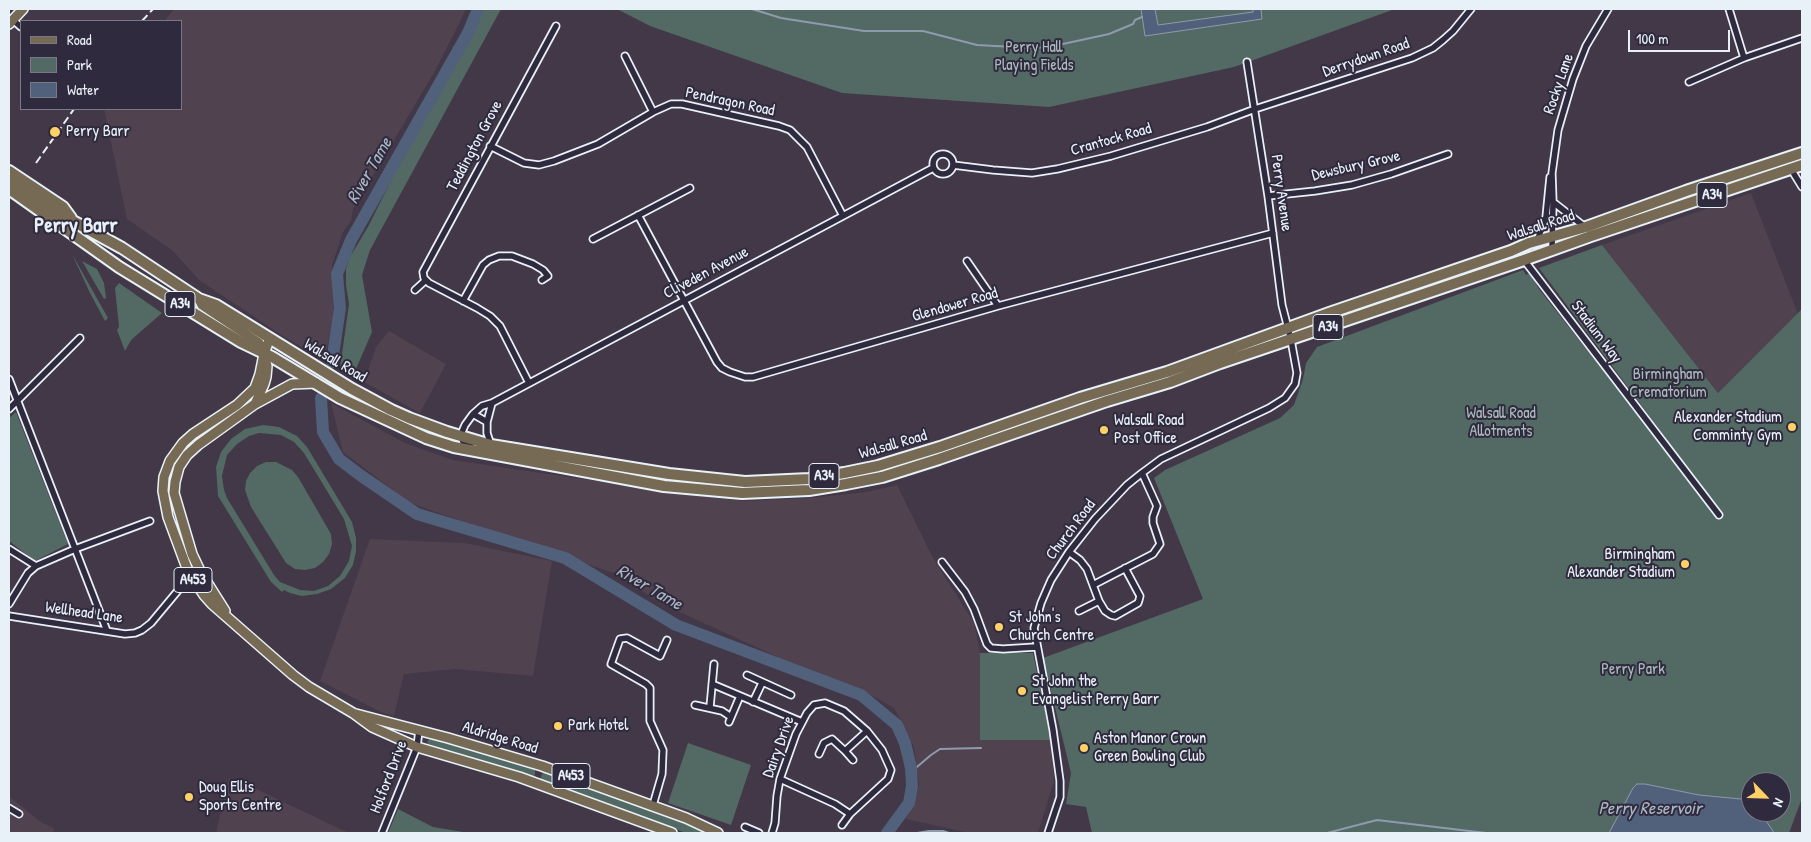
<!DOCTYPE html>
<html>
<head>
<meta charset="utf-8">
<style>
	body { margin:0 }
	#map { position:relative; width:1811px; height:842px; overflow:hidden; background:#423847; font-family:"Patrick Hand",sans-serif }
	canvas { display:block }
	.frame { position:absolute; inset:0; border:10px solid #e8f1f8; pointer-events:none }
	.legend { position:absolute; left:20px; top:20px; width:162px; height:90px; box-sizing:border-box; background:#2f2a3d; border:1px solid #797a88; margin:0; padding:6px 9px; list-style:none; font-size:15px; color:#e8f1f8 }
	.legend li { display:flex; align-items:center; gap:10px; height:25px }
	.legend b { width:25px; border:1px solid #797a88 }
	.north { position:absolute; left:1741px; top:772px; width:50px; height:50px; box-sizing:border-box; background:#2f2a3d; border:1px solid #797a88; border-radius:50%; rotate:114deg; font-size:14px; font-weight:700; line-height:20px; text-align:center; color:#e8f1f8 }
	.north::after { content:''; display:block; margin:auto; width:18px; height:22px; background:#ffd166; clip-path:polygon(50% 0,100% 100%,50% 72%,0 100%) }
	.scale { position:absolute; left:1628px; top:30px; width:102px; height:22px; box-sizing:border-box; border:2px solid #e8f1f8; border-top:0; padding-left:6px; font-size:15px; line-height:18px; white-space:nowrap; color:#e8f1f8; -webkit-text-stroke:4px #2f2a3d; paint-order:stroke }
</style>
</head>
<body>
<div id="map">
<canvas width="1811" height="842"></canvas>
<div class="frame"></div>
<ul class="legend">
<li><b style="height:6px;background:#766a54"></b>Road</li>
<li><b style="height:14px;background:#536964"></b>Park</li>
<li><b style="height:14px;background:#51617b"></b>Water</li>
</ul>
<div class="north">N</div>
<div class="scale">100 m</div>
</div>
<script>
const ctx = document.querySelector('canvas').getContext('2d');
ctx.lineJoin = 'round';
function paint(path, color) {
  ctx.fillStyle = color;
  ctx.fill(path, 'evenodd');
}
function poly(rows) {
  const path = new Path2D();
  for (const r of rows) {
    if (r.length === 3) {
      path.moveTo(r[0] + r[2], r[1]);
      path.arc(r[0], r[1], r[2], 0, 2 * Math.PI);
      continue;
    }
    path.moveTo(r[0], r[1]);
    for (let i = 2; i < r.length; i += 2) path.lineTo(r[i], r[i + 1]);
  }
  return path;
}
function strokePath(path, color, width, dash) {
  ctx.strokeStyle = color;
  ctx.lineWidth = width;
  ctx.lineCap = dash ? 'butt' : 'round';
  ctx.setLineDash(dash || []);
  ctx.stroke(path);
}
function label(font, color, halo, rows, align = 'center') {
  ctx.font = font + ' "Patrick Hand",sans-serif';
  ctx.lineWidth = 4;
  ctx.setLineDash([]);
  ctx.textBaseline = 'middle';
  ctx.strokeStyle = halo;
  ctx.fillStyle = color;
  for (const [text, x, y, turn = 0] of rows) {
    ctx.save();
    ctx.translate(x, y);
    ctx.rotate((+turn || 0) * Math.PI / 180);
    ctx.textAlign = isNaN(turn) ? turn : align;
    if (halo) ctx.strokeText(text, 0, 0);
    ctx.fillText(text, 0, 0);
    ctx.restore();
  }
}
paint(poly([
	[174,9,466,9,459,24,435,71,358,201,353,209,351,221,343,232,332,265,334,313,325,360,283,336,199,280,173,251,127,219,104,109,181,109,181,21,164,21],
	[1751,193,1798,314,1718,393,1602,245],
	[389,331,446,364,420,413,364,382,376,347],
	[331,403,405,443,453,460,630,486,744,501,811,498,866,492,897,485,933,558,974,623,980,653,980,739,1051,740,1054,781,1038,833,969,833,906,819,919,785,914,747,894,708,862,690,793,664,660,603,619,575,410,503,343,452],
	[370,539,465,543,552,561,533,676,455,669,404,674,394,716,381,712,320,681],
	[229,778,250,786,349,833,216,833],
	[9,796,42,823,54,828,53,833,9,833]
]), '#50424e');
paint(poly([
	[483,9,501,9,370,250,362,275,372,332,353,376,340,368,349,304,346,285,346,269,350,257,369,225,408,146,460,58],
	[617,9,1395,9,1234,67,1049,107,842,93,650,26],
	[1802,158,1802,162,1658,210,1657,207],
	[1602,245,1718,393,1802,309,1802,798,1789,833,1092,833,1086,807,1066,804,1071,773,1043,658,1203,599,1154,478,1165,470,1280,418,1294,405,1303,379,1306,363,1317,347,1523,270,1526,275,1530,273,1539,289,1663,447,1668,441,1539,268],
	[1751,782,1781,782,1781,812,1751,812],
	[72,254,108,318,105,321,90,293],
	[82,261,97,269,104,283,106,298,104,299],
	[119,283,162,313,131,340,125,351,117,330,119,327,115,288],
	[16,412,68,544,35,561,9,541,9,418],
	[1055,412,1056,415,944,453,869,476,794,488,746,489,746,485,822,481],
	[263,425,279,427,297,436,307,447,352,522,356,538,356,551,353,565,345,578,331,589,317,594,302,596,290,593,284,590,282,592,271,582,218,496,216,467,221,452,231,439,245,429],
	[259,433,281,435,294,442,304,453,344,519,352,546,349,561,340,576,328,586,314,591,300,590,280,582,274,575,227,498,224,490,222,476,227,455,237,444,249,436],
	[527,455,702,482,702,485,649,479,590,469],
	[266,462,276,462,292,470,298,477,331,534,332,544,329,554,323,562,315,568,305,570,295,569,286,563,251,507,245,490,246,481,250,473,257,466],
	[980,653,1033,653,1051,740,980,740],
	[430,738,535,766,535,774,534,777,531,777,429,744,427,742],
	[688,743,751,765,731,825,668,803],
	[544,771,685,820,709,833,686,833,541,780,541,776],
	[398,809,433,827,469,833,388,833]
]), '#536964');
const water = poly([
	[1141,9,1155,9,1158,25,1253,12,1253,9,1261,9,1262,19,1145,36,1141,9],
	[1637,784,1645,784,1699,795,1751,800,1751,812,1760,812,1773,831,1773,833,1609,833,1633,788,1637,784]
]);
paint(water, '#51617b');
strokePath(water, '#8d9bad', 1);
strokePath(poly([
	[752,9,781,18,864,31,923,31,977,45,1032,48,1049,47,1109,34,1133,24,1135,20,1142,17],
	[911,772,931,755,940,749,981,748],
	[917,833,929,831,943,831,949,833],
	[1327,833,1377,820,1486,833]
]), '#8d9bad', 2);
strokePath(poly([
	[332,362,340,308,337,274,351,240,468,33,478,9],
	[321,398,323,432,339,459,360,475,417,514,565,558,676,625,861,695,897,725,905,743,911,768,912,786,909,803,887,833]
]), '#51617b', 12);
const street = poly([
	[1729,9,1744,58],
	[13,20,21,27],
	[625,56,653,112],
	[1689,82,1744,58,1802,38],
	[490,146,524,163,539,165,554,161,598,144,653,112,671,104,682,104,779,126,790,130,807,147,843,216],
	[943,164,10],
	[953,165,993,170,1032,173,1057,169,1111,156,1207,127,1255,109,1412,58,1433,48,1443,40,1453,31,1471,9],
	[1794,174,1802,187],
	[1268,196,1315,191,1352,185,1391,174,1448,154],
	[1553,202,1585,227],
	[638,215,717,362,722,368,730,372,745,377,753,377,998,306,1273,233],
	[593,239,690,188],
	[1537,241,1546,217,1550,177],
	[1552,250,1553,202,1552,173,1558,130,1573,79,1586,46,1608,9],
	[1524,260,1719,515],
	[967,261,998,306],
	[415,290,426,280],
	[463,301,483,265,489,260,499,256,512,256,533,264,543,270,548,276,542,280],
	[9,379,107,631],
	[529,383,500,326,490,316,477,308,429,283,424,278,423,272,556,26],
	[9,409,80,338],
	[473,414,487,422],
	[491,445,487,433,487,422,492,403],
	[471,446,464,444,461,437,462,432,465,425,473,414,482,406,492,403,933,168],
	[9,549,36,566],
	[1069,552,1080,560,1087,569,1099,601,1105,611,1111,615,1115,616,1138,603,1139,600,1140,596,1125,568],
	[942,562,965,592,974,609,987,644,991,648,1003,649,1036,647],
	[1093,585,1153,554,1160,544,1153,523,1153,517,1157,506,1142,473],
	[9,604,28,573,36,566,75,549,150,521],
	[1079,611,1099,601],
	[9,616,125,634,135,633,142,630,151,623,181,587,195,577],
	[747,675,791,695],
	[712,684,802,722],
	[753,702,762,683],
	[695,705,722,711,731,717],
	[710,707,714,664],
	[729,722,740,696],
	[845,751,853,760],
	[819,754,824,743,832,739,845,751,867,731],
	[780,779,835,804,850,814],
	[653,805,662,774,663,750,650,721,650,688,646,684,611,664,620,639,627,638,660,656,667,640],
	[9,808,19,814],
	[745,827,759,833],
	[382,833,417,747,419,730],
	[772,833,775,823,777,796,780,779,796,734,807,713,814,705,825,703,844,711,867,731,882,750,891,770,888,779,850,814,842,825],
	[1048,833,1060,797,1060,781,1053,730,1034,628,1041,603,1051,580,1069,552,1095,519,1127,485,1142,473,1161,459,1269,408,1285,398,1295,384,1297,373,1291,340,1282,305,1268,196,1247,62]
]);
const primary = poly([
	[9,24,23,9],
	[199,299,202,305,259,343,264,354,267,366,266,377,264,384,255,404],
	[269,340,264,354,260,374,255,388,237,405,193,434,183,443,170,461,164,477,163,491,168,517,188,571,204,595,212,604,293,675,309,687,353,713,372,727,417,747,519,777,672,833],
	[225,611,201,573,192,554,174,493,175,482,179,467,187,455,198,445,255,404,292,384,316,383],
	[356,714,448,738,542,766,686,818,718,833]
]);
const highway = poly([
	[9,171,63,207,71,218],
	[9,181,60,214,122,248,199,299,216,305,352,389,391,410,409,418,447,432,491,445,669,474,745,482,809,479,844,473,878,466,940,447,1080,398,1167,372,1329,313,1511,251,1529,243,1586,227,1686,191,1802,153],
	[9,189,119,267,241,342,272,357,340,398,426,438,454,447,664,486,742,493,809,490,846,484,882,477,939,459,1107,401,1170,382,1220,363,1524,260,1591,236,1802,165]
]);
strokePath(street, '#e8f1f8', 9);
strokePath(primary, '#e8f1f8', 12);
strokePath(highway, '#e8f1f8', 14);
strokePath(street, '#2f2a3d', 5.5);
strokePath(primary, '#766a54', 9);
strokePath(highway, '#766a54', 10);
strokePath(poly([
	[142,21,153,9],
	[36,163,74,109]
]), '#e8f1f8', 2, [8, 4]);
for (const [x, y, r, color] of [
	[55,132,6,"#ffd166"],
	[1792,427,5,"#ffd166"],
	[1104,430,5,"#ffd166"],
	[1685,564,5,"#ffd166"],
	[999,627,5,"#ffd166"],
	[1022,691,5,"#ffd166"],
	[558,726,5,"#ffd166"],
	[1084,748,5,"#ffd166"],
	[189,797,5,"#ffd166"]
]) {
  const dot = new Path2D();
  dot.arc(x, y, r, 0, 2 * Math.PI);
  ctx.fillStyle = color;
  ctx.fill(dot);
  strokePath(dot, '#2f2a3d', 2);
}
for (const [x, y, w] of [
	[1712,195,30],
	[180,304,30],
	[1328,327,30],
	[824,476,30],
	[193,580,38],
	[571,776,38]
]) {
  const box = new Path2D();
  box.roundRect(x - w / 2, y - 12.5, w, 25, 4);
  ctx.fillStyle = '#2f2a3d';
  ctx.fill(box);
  strokePath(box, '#e8f1f8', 1);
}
label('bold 15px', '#e8f1f8', null, [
	["A34",1712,195],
	["A34",180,304],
	["A34",1328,327],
	["A34",824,476],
	["A453",193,580],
	["A453",571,776]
]);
label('16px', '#acbbbd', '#2f2a3d', [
	["Perry Hall",1034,48],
	["Playing Fields",1034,66],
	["Birmingham",1668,375],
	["Crematorium",1668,393],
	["Walsall Road",1501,414],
	["Allotments",1501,432],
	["Perry Park",1633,670]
]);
label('16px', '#e8f1f8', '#2f2a3d', [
	["Derrydown Road",1366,58,-19],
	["Rocky Lane",1559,84,-71],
	["Pendragon Road",730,102,12],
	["Crantock Road",1111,140,-16],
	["Teddington Grove",475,146,-62],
	["Dewsbury Grove",1356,166,-13],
	["Perry Avenue",1281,193,82],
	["Walsall Road",1541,226,-18],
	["Cliveden Avenue",706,273,-28],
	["Glendower Road",955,305,-16],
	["Stadium Way",1596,332,53],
	["Walsall Road",335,361,31],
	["Walsall Road",893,445,-16],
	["Church Road",1071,530,-53],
	["Wellhead Lane",84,613,8],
	["Aldridge Road",500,738,17],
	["Dairy Drive",779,747,-70],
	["Holford Drive",389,777,-69]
]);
label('16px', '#e8f1f8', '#2f2a3d', [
	["Perry Barr",66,132],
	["Alexander Stadium",1782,418,"right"],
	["Comminty Gym",1782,436,"right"],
	["Walsall Road",1114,421],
	["Post Office",1114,439],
	["Birmingham",1675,555,"right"],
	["Alexander Stadium",1675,573,"right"],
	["St John's",1009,618],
	["Church Centre",1009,636],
	["St John the",1032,682],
	["Evangelist Perry Barr",1032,700],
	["Park Hotel",568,726],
	["Aston Manor Crown",1094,739],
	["Green Bowling Club",1094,757],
	["Doug Ellis",199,788],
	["Sports Centre",199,806]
], 'left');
label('italic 18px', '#acb7c6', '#2f2a3d', [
	["River Tame",370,171,-60],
	["River Tame",649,588,30],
	["Perry Reservoir",1650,809]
]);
label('bold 21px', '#e8f1f8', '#2f2a3d', [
	["Perry Barr",76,226]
]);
</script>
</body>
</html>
